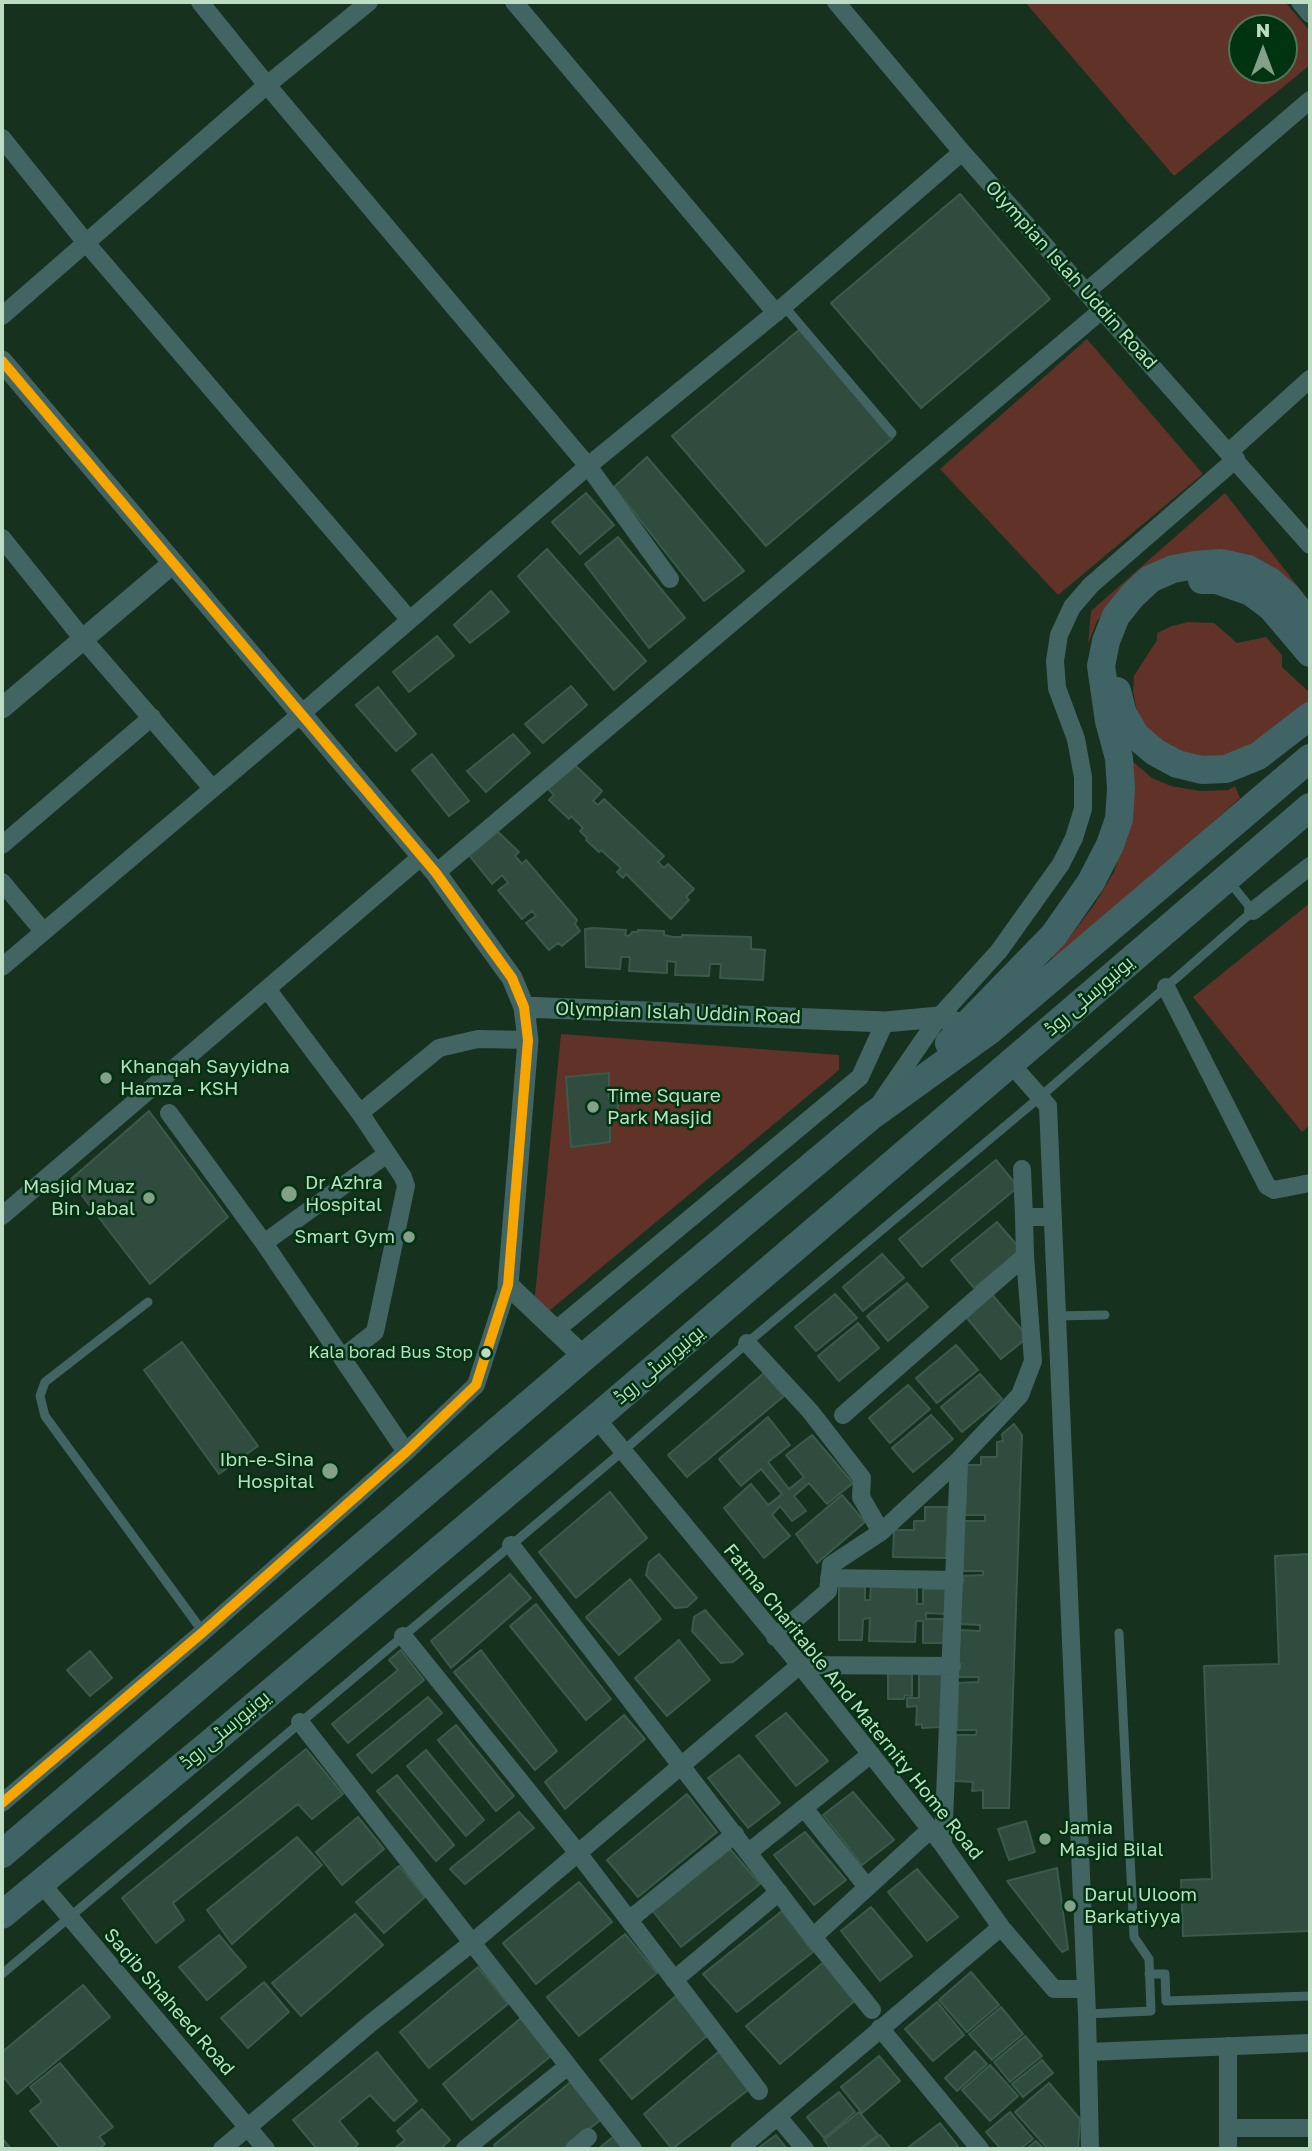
<!DOCTYPE html>
<html>
<head>
<meta charset="utf-8">
<style>
	body { margin:0 }
	#map { position:relative; width:1312px; height:2151px; overflow:hidden; background:#16311e; font-family:"Golos Text",sans-serif }
	canvas { display:block }
	.frame { position:absolute; inset:0; border:4px solid #bdddc2; pointer-events:none }
	.north { position:absolute; left:1228px; top:14px; width:70px; height:70px; box-sizing:border-box; background:#003310; border:2px solid #4c7757; border-radius:50%; rotate:0deg; font-size:19px; font-weight:700; line-height:28px; text-align:center; color:#bdddc2 }
	.north::after { content:''; display:block; margin:auto; width:24px; height:32px; background:#83a189; clip-path:polygon(50% 0,100% 100%,50% 72%,0 100%) }
</style>
</head>
<body>
<div id="map">
<canvas width="1312" height="2151"></canvas>
<div class="frame"></div>
<div class="north">N</div>
</div>
<script>
const ctx = document.querySelector('canvas').getContext('2d');
ctx.lineJoin = 'round';
function paint(path, color) {
  ctx.fillStyle = color;
  ctx.fill(path, 'evenodd');
}
function poly(rows) {
  const path = new Path2D();
  for (const r of rows) {
    path.moveTo(r[0], r[1]);
    for (let i = 2; i < r.length; i += 2) path.lineTo(r[i], r[i + 1]);
  }
  return path;
}
function strokePath(path, color, width, dash) {
  ctx.strokeStyle = color;
  ctx.lineWidth = width;
  ctx.lineCap = dash ? 'butt' : 'round';
  ctx.setLineDash(dash || []);
  ctx.stroke(path);
}
function label(font, color, halo, rows, align = 'center') {
  ctx.font = font + ' "Golos Text",Cairo,sans-serif';
  ctx.lineWidth = 5;
  ctx.setLineDash([]);
  ctx.textBaseline = 'middle';
  ctx.strokeStyle = halo;
  ctx.fillStyle = color;
  for (const [text, x, y, turn = 0] of rows) {
    ctx.save();
    ctx.translate(x, y);
    ctx.rotate((+turn || 0) * Math.PI / 180);
    ctx.textAlign = isNaN(turn) ? turn : align;
    if (halo) ctx.strokeText(text, 0, 0);
    ctx.fillText(text, 0, 0);
    ctx.restore();
  }
}
paint(poly([
	[1025,2,1285,2,1310,31,1310,65,1174,176],
	[1242,28,1284,28,1284,70,1242,70],
	[1087,339,1203,474,1058,595,940,469],
	[1225,493,1310,602,1264,568,1130,582,1097,621,1088,644,1091,611],
	[1188,622,1214,623,1237,643,1266,637,1282,655,1282,667,1310,693,1310,708,1247,751,1210,759,1197,759,1158,743,1138,716,1133,692,1134,676,1157,640,1157,633,1172,626],
	[1131,760,1152,778,1171,786,1201,791,1228,790,1235,786,1240,798,1053,964,1052,952,1072,934,1094,905,1114,872,1125,836],
	[1310,903,1310,1125,1302,1132,1193,997],
	[561,1034,839,1055,839,1070,543,1316,534,1305]
]), '#613228');
const building = poly([
	[960,194,1050,299,921,408,831,303,960,194],
	[800,329,893,438,766,546,672,436,800,329],
	[647,457,744,571,704,601,614,487,647,457],
	[586,493,614,525,580,554,552,522,586,493],
	[618,537,685,618,649,648,585,564,618,537],
	[547,549,646,661,614,690,518,576,547,549],
	[491,591,509,612,470,643,454,625,491,591],
	[437,636,454,656,409,692,393,672,437,636],
	[571,686,587,705,543,743,525,724,571,686],
	[378,687,416,734,396,751,356,705,378,687],
	[513,734,530,753,486,792,467,771,513,734],
	[432,754,469,801,449,816,412,770,432,754],
	[575,765,602,791,593,801,598,805,604,799,664,856,658,862,664,868,668,864,694,889,686,897,689,900,671,919,626,874,623,878,617,872,621,868,601,850,599,852,586,840,587,838,580,831,583,828,571,816,569,819,549,800,554,795,547,788,575,765],
	[491,831,498,832,519,852,515,856,522,864,526,860,577,920,575,924,580,931,562,946,558,943,549,950,526,923,536,916,532,911,522,919,498,890,508,883,502,875,492,884,469,855,491,831],
	[593,928,626,930,625,935,629,936,632,932,638,932,638,930,664,931,664,935,673,937,682,937,682,935,751,937,751,949,765,950,763,980,720,978,721,964,710,964,709,976,675,975,676,962,667,961,667,973,629,971,630,957,621,957,620,969,586,967,585,929,593,928],
	[609,1073,609,1098,619,1096,617,1115,610,1117,610,1142,571,1147,566,1077,609,1073],
	[149,1111,228,1217,150,1284,70,1180,149,1111],
	[996,1160,1018,1187,922,1267,899,1239,996,1160],
	[997,1222,1021,1250,974,1288,951,1260,997,1222],
	[882,1254,904,1278,863,1311,843,1287,882,1254],
	[907,1283,928,1307,888,1341,867,1316,907,1283],
	[989,1291,1028,1337,1001,1359,962,1312,989,1291],
	[835,1294,857,1318,816,1351,795,1327,835,1294],
	[858,1323,879,1348,839,1381,818,1356,858,1323],
	[182,1342,258,1446,219,1474,144,1370,182,1342],
	[956,1345,978,1370,937,1403,916,1378,956,1345],
	[764,1373,784,1396,687,1477,668,1455,764,1373],
	[980,1374,1002,1399,962,1432,941,1407,980,1374],
	[908,1385,930,1409,890,1443,869,1418,908,1385],
	[931,1415,953,1439,913,1472,892,1448,931,1415],
	[768,1417,790,1445,768,1462,789,1489,804,1477,786,1455,812,1435,853,1483,827,1504,809,1483,794,1496,806,1511,792,1521,780,1506,772,1515,790,1536,764,1558,724,1508,751,1484,768,1505,782,1494,761,1469,741,1486,719,1459,768,1417],
	[1014,1424,1022,1435,1009,1808,983,1808,983,1790,972,1791,973,1782,954,1781,956,1735,976,1735,977,1730,957,1730,958,1683,978,1682,979,1677,958,1677,960,1630,980,1631,980,1625,960,1624,961,1576,983,1575,983,1571,963,1571,963,1521,985,1521,985,1515,965,1515,967,1465,981,1465,981,1457,997,1457,997,1442,1003,1441,1002,1434,1014,1424],
	[610,1492,647,1538,576,1598,539,1552,610,1492],
	[842,1495,865,1522,817,1563,796,1534,842,1495],
	[925,1507,948,1507,946,1558,893,1557,894,1530,914,1530,914,1521,925,1521,925,1507],
	[659,1554,697,1598,687,1607,675,1608,646,1575,649,1562,659,1554],
	[1310,1554,1310,1931,1183,1936,1181,1880,1212,1879,1204,1666,1279,1664,1275,1556,1310,1554],
	[510,1574,531,1598,451,1668,431,1641,510,1574],
	[630,1579,661,1619,619,1655,586,1617,630,1579],
	[839,1584,865,1584,865,1600,870,1600,871,1586,917,1588,917,1604,923,1604,923,1589,948,1589,948,1614,926,1613,926,1619,947,1619,947,1643,923,1643,923,1621,916,1621,915,1642,869,1641,870,1618,863,1619,862,1640,839,1640,839,1584],
	[536,1604,611,1699,586,1720,510,1626,536,1604],
	[705,1610,743,1654,733,1662,721,1663,692,1631,694,1617,705,1610],
	[679,1640,710,1680,667,1716,635,1678,679,1640],
	[401,1650,424,1680,348,1743,332,1724,398,1670,389,1660,401,1650],
	[481,1650,557,1751,535,1770,454,1672,481,1650],
	[90,1651,112,1678,90,1696,67,1670,90,1651],
	[912,1673,912,1696,905,1695,904,1699,888,1699,888,1674,912,1673],
	[919,1674,942,1675,940,1727,922,1728,922,1724,916,1725,917,1706,907,1707,907,1698,919,1698,919,1674],
	[428,1697,442,1713,372,1773,357,1755,428,1697],
	[786,1713,828,1761,796,1786,756,1736,786,1713],
	[624,1715,645,1739,565,1809,545,1782,624,1715],
	[456,1725,514,1796,496,1811,438,1740,456,1725],
	[306,1749,343,1794,312,1819,298,1804,173,1903,184,1920,156,1943,122,1898,306,1749],
	[426,1750,484,1820,466,1836,407,1766,426,1750],
	[739,1755,780,1803,748,1828,708,1778,739,1755],
	[397,1775,454,1845,436,1861,377,1791,397,1775],
	[853,1792,894,1840,862,1865,823,1815,853,1792],
	[687,1794,717,1832,638,1897,607,1860,687,1794],
	[519,1812,534,1828,465,1884,450,1869,519,1812],
	[358,1817,384,1849,342,1885,316,1852,358,1817],
	[1026,1821,1035,1852,1009,1860,998,1829,1026,1821],
	[805,1832,846,1880,814,1905,774,1855,805,1832],
	[297,1837,322,1865,232,1944,207,1910,297,1837],
	[730,1849,760,1884,681,1947,652,1910,730,1849],
	[399,1866,425,1897,384,1933,356,1902,399,1866],
	[1057,1868,1068,1949,1062,1952,1007,1881,1057,1868],
	[917,1869,958,1917,927,1941,888,1892,917,1869],
	[579,1882,612,1922,536,1984,503,1943,579,1882],
	[871,1907,912,1956,880,1981,841,1931,871,1907],
	[782,1911,813,1952,737,2012,703,1974,782,1911],
	[355,1914,383,1945,301,2016,272,1983,355,1914],
	[625,1934,657,1973,579,2036,547,1997,625,1934],
	[219,1935,246,1967,207,2000,179,1967,219,1935],
	[825,1961,857,1999,780,2064,746,2026,825,1961],
	[478,1967,508,2004,429,2068,400,2032,478,1967],
	[971,1972,999,2005,967,2032,939,2000,971,1972],
	[264,1982,289,2012,248,2048,221,2018,264,1982],
	[83,1985,110,2017,17,2094,2,2075,2,2052,83,1985],
	[676,1996,708,2035,632,2099,600,2060,676,1996],
	[937,2002,964,2035,933,2061,905,2029,937,2002],
	[1001,2007,1023,2034,992,2060,969,2034,1001,2007],
	[521,2018,551,2056,472,2120,443,2084,521,2018],
	[1025,2036,1042,2056,1010,2082,994,2062,1025,2036],
	[722,2049,752,2087,672,2149,644,2114,722,2049],
	[975,2051,987,2064,957,2091,945,2078,975,2051],
	[377,2052,417,2101,394,2121,370,2095,339,2121,358,2144,353,2149,317,2149,293,2120,377,2052],
	[879,2056,900,2081,862,2113,841,2087,879,2056],
	[1042,2060,1053,2073,1023,2097,1012,2084,1042,2060],
	[60,2063,113,2127,99,2137,105,2144,99,2149,61,2149,30,2111,42,2102,30,2087,60,2063],
	[990,2065,1018,2096,990,2121,962,2090,990,2065],
	[573,2080,603,2118,564,2149,498,2149,494,2145,573,2080],
	[1049,2083,1080,2119,1078,2149,1048,2149,1015,2112,1049,2083],
	[839,2092,855,2112,824,2138,807,2117,839,2092],
	[422,2109,450,2140,440,2149,394,2149,405,2140,397,2131,422,2109],
	[859,2112,878,2135,859,2149,831,2149,824,2140,859,2112],
	[1010,2112,1033,2139,1020,2149,1001,2149,986,2132,1010,2112],
	[940,2123,958,2146,953,2149,906,2149,940,2123],
	[618,2133,631,2149,598,2149,618,2133],
	[776,2135,787,2149,757,2149,776,2135],
	[880,2135,891,2149,862,2149,880,2135],
	[2,2138,11,2149,2,2149,2,2138],
	[1036,2141,1044,2149,1026,2149,1036,2141]
]);
paint(building, '#304c3e');
strokePath(building, '#3a5a4b', 2);
strokePath(poly([
	[784,306,892,433],
	[148,1302,45,1382,40,1396,45,1416,203,1632],
	[1056,1316,1105,1315],
	[2,1974,623,1451,747,1343,1040,1097,1253,911,1228,880],
	[1149,1974,1165,1974,1166,2001,1310,1996],
	[1087,2014,1151,2011,1149,1959,1134,1937,1119,1633]
]), '#426563', 9);
strokePath(poly([
	[200,2,267,85,588,466,670,579],
	[514,2,776,313],
	[836,2,962,152,1310,545],
	[1300,2,1310,14],
	[2,138,87,244,409,619],
	[1086,292,1310,100],
	[2,316,267,85,369,2],
	[1229,452,1310,379],
	[2,538,83,639,212,788],
	[2,845,152,717],
	[436,873,1102,310],
	[2,882,43,931],
	[1253,911,1310,866],
	[2,967,301,714,588,466,784,306,962,152],
	[1166,987,1267,1186,1274,1190,1310,1183],
	[267,989,360,1113,403,1177,406,1186,375,1332,342,1358],
	[1011,1064,1048,1106,1087,2014,1090,2149],
	[882,1100,939,1017,999,951,1061,864,1074,838,1083,809,1083,777,1076,739,1057,688,1055,661,1059,635,1072,607,1091,585,1236,459],
	[169,1113,264,1243,406,1452],
	[360,1113,439,1048,478,1039,528,1040],
	[1022,1169,1024,1217],
	[2,1216,422,856],
	[264,1243,387,1154],
	[556,1330,860,1077,885,1022],
	[747,1343,810,1411,862,1478,861,1497,881,1532],
	[843,1415,1025,1256,1024,1217,1052,1217],
	[596,1418,800,1665,943,1845,1001,1927,1054,1989,1086,1989],
	[511,1545,813,1937,872,2010],
	[829,1578,955,1580],
	[403,1636,578,1853,759,2091],
	[775,1637,828,1591,831,1565,881,1532,959,1460,1020,1395,1033,1361,1025,1256],
	[300,1722,633,2149],
	[2,1803,203,1632,406,1452,476,1385,508,1285],
	[804,1808,867,1887],
	[943,1845,959,1460],
	[749,1852,871,1754],
	[40,1882,266,2149],
	[629,1920,735,1834],
	[813,1937,931,1829],
	[674,1980,779,1892],
	[880,2028,980,2149],
	[1228,2046,1228,2149],
	[1088,2052,1310,2043],
	[778,2117,805,2149],
	[1228,2128,1310,2128],
	[222,2149,371,2023,473,1942,800,1665,952,1666],
	[465,2149,568,2066],
	[574,2149,588,2137],
	[739,2149,1001,1927]
]), '#426563', 18);
strokePath(poly([
	[2,361,436,873,512,978,524,1007,528,1040,508,1285,584,1357],
	[2,708,173,563],
	[524,1007,885,1022,939,1017,978,1029]
]), '#426563', 21);
strokePath(poly([
	[1202,580,1217,580,1251,592,1271,607,1310,653],
	[1117,691,1123,714,1136,736,1155,752,1177,764,1202,770,1226,769,1258,756,1310,716],
	[949,1043,1054,935,1091,882,1110,845,1119,819,1121,789,1119,758,1109,721,1101,666,1106,641,1116,616,1132,596,1150,579,1173,569,1195,565,1221,563,1248,569,1271,582,1287,596,1310,624],
	[2,1854,584,1357,870,1117,989,1031,1310,758],
	[2,1915,214,1740,596,1418,1310,807]
]), '#406365', 28);
strokePath(poly([
	[2,361,436,873,512,978,524,1007,528,1040,508,1285,476,1385,406,1452,203,1632,2,1803]
]), '#f7a600', 10);
for (const [x, y, r, color] of [
	[106,1078,7,"#83a189"],
	[593,1107,7,"#83a189"],
	[289,1194,9,"#83a189"],
	[149,1198,7,"#83a189"],
	[409,1237,7,"#83a189"],
	[486,1353,6,"#bdddc2"],
	[330,1471,9,"#83a189"],
	[1045,1839,7,"#83a189"],
	[1070,1906,7,"#83a189"]
]) {
  const dot = new Path2D();
  dot.arc(x, y, r, 0, 2 * Math.PI);
  ctx.fillStyle = color;
  ctx.fill(dot);
  strokePath(dot, '#003310', 2.5);
}
label('17px', '#bdddc2', '#003310', [
	["Kala borad Bus Stop",473,1353]
], 'right');
label('19px', '#bdddc2', '#003310', [
	["Olympian Islah Uddin Road",1071,275,48],
	["یونیورسٹی روڈ",1089,996,-41],
	["Olympian Islah Uddin Road",678,1013,2],
	["یونیورسٹی روڈ",659,1365,-40],
	["Fatma Charitable And Maternity Home Road",853,1702,51],
	["یونیورسٹی روڈ",225,1730,-40],
	["Saqib Shaheed Road",169,2002,49]
]);
label('19px', '#bdddc2', '#003310', [
	["Khanqah Sayyidna",120,1067],
	["Hamza - KSH",120,1089],
	["Time Square",607,1096],
	["Park Masjid",607,1118],
	["Dr Azhra",305,1183],
	["Hospital",305,1205],
	["Masjid Muaz",135,1187,"right"],
	["Bin Jabal",135,1209,"right"],
	["Smart Gym",395,1237,"right"],
	["Ibn-e-Sina",314,1460,"right"],
	["Hospital",314,1482,"right"],
	["Jamia",1059,1828],
	["Masjid Bilal",1059,1850],
	["Darul Uloom",1084,1895],
	["Barkatiyya",1084,1917]
], 'left');
</script>
</body>
</html>
